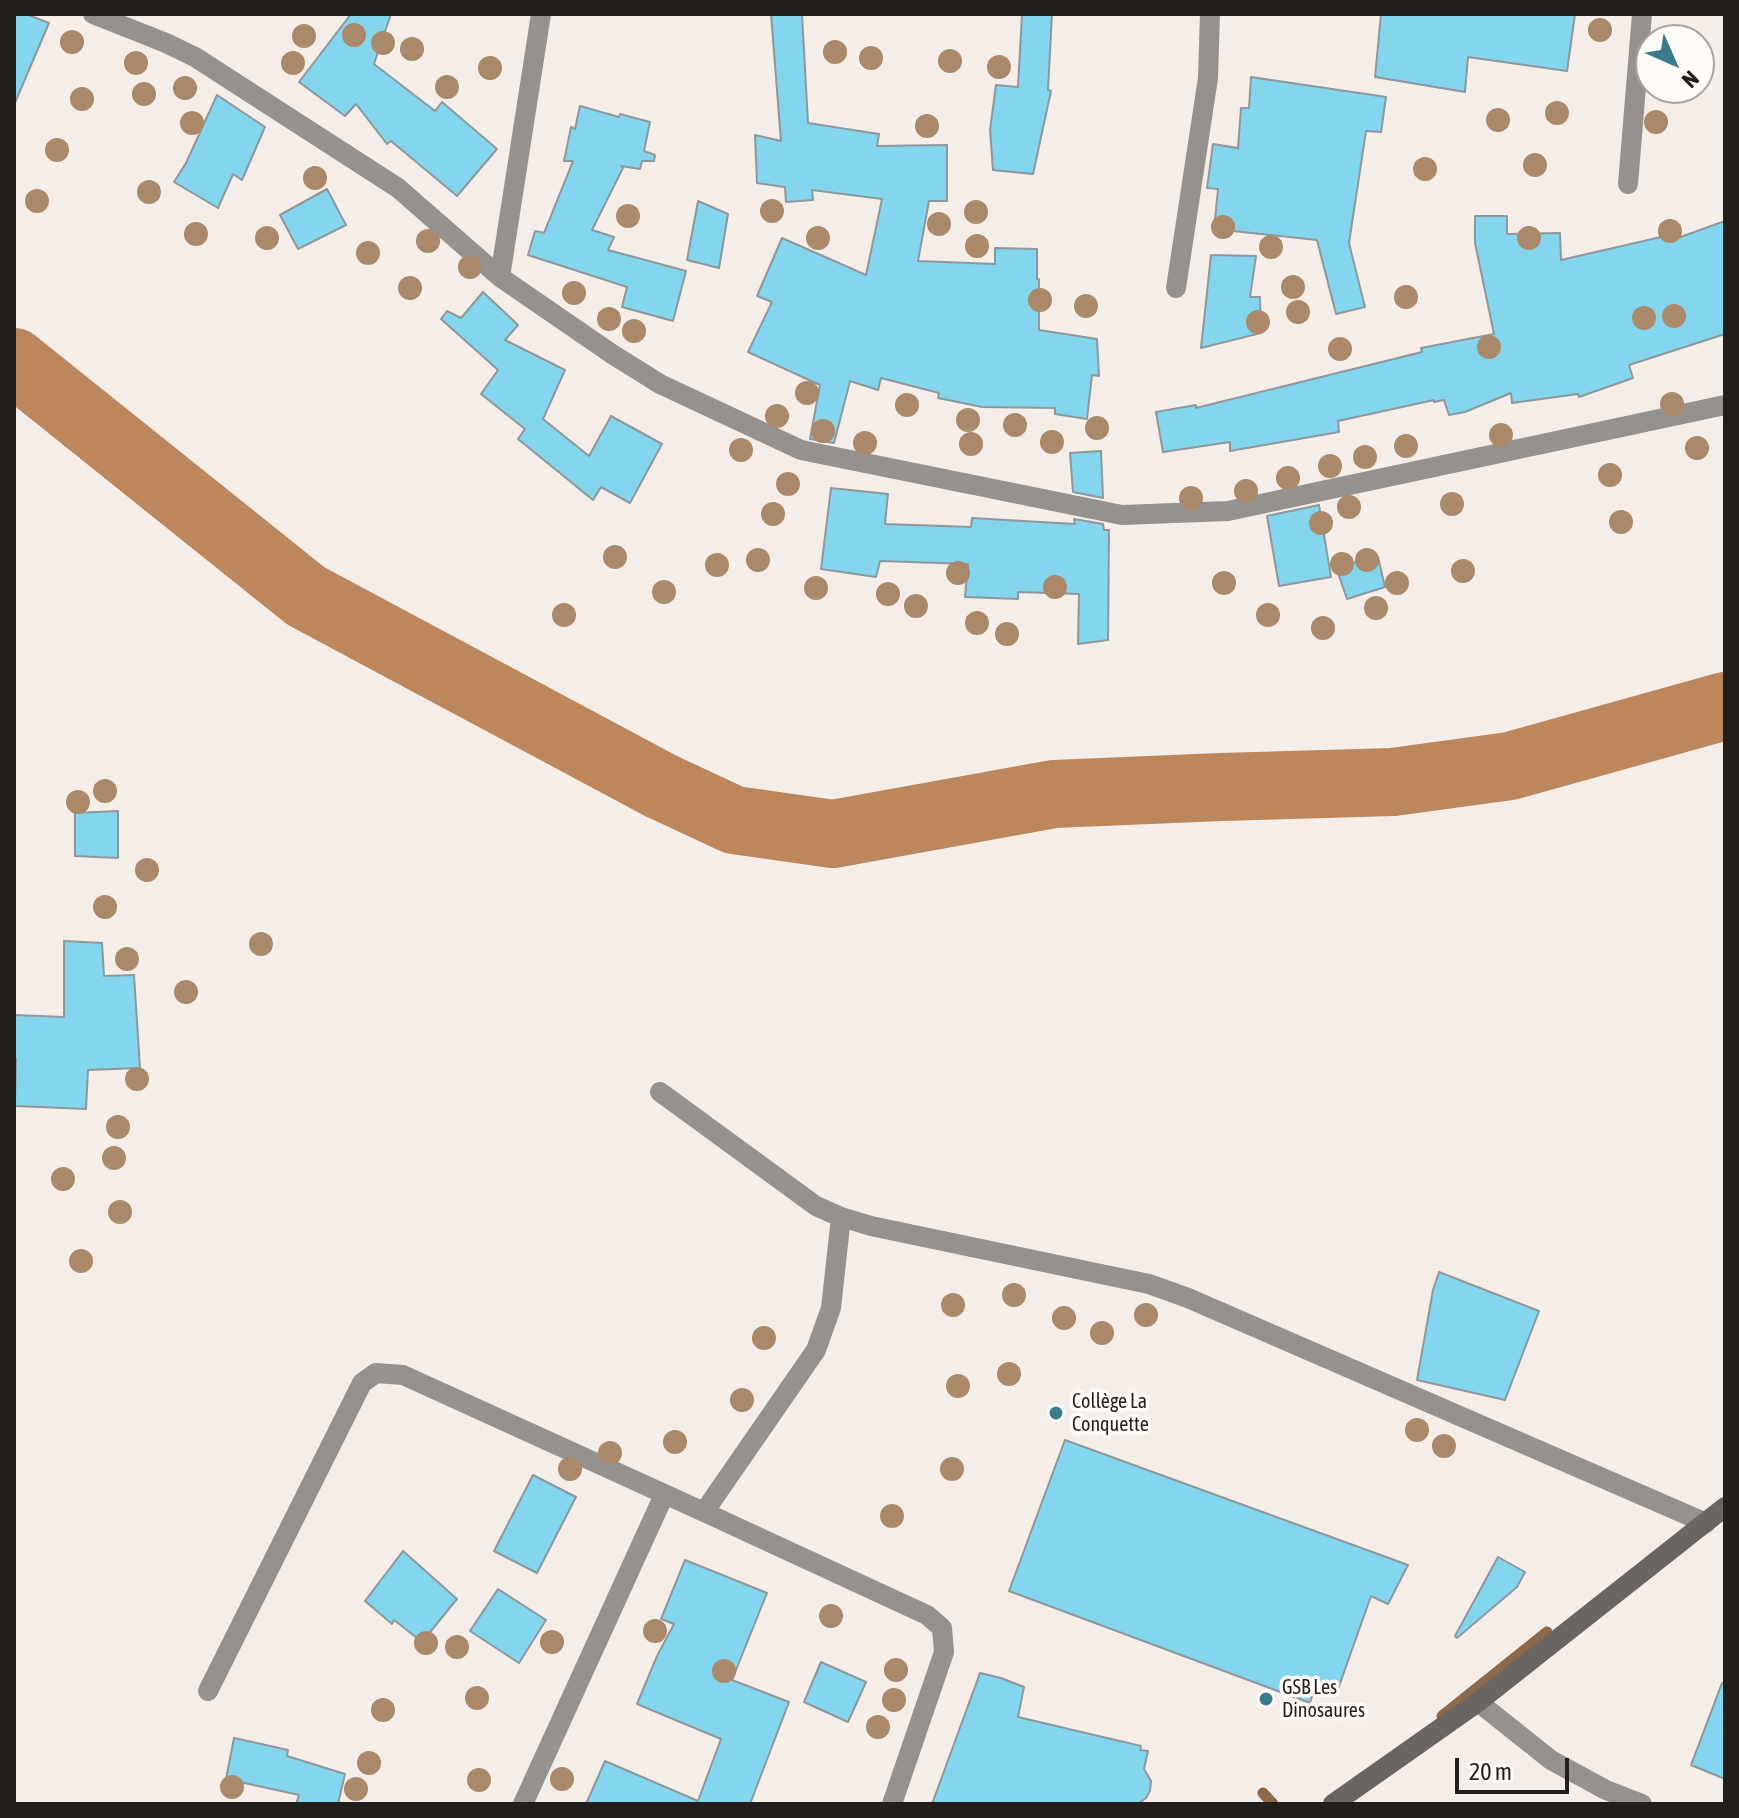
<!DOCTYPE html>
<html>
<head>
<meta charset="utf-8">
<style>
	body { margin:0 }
	#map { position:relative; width:1739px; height:1818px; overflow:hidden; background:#f5ede7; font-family:"Asap Condensed",sans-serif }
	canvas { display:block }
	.frame { position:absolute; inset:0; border:16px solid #211e1c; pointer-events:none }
	.north { position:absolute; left:1635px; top:24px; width:80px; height:80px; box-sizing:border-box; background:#fffbf9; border:2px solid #a6a3a1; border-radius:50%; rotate:135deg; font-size:22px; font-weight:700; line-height:32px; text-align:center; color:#211e1c }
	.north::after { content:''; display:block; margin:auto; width:28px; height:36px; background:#3a7b8e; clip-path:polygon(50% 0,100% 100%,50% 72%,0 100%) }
	.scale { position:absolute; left:1455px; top:1758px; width:114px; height:36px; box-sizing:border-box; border:4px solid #211e1c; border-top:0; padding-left:10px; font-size:24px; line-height:28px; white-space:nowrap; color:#211e1c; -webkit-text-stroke:6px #fffbf9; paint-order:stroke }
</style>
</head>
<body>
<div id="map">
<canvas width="1739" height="1818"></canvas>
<div class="frame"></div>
<div class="north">N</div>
<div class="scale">20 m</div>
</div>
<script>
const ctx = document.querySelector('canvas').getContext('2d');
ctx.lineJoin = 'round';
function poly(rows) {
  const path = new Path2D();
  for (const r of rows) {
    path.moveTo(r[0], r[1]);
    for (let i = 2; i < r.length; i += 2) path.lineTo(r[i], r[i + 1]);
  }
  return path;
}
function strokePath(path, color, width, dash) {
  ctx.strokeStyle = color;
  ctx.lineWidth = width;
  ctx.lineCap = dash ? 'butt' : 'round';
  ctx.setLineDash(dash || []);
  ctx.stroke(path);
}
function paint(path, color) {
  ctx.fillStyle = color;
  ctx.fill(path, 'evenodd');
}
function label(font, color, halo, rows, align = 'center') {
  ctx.font = font + ' "Asap Condensed",sans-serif';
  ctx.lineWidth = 7;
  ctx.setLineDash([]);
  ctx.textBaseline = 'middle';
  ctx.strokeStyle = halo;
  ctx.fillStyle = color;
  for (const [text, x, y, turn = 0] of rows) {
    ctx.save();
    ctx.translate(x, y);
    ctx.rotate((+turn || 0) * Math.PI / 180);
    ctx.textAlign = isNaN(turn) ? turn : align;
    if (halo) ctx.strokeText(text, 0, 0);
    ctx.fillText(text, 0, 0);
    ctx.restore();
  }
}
strokePath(poly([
	[1442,1716,1547,1632],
	[1263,1793,1273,1804]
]), '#8e684a', 11);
strokePath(poly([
	[14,362,306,596,661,786,734,820,833,834,1054,794,1221,787,1393,782,1510,766,1725,706]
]), '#bd875e', 68);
const building = poly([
	[14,14,26,14,49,23,14,105,14,14],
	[351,14,391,14,374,64,435,111,442,102,497,149,457,196,391,141,387,144,356,104,345,116,299,82,351,14],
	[771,14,802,14,808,123,879,134,877,146,947,145,947,201,929,201,918,261,995,264,995,248,1037,249,1037,279,1039,279,1039,330,1097,339,1099,376,1092,375,1087,419,1055,414,1055,408,982,407,938,398,939,393,881,378,878,390,850,381,834,443,810,439,820,385,748,352,772,302,757,296,782,238,866,275,882,199,812,190,813,200,786,202,785,187,757,183,755,135,781,141,771,14],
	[1022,14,1052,14,1048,90,1051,91,1033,174,993,170,990,130,996,85,1018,87,1022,14],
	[1381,14,1575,14,1567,71,1468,57,1465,92,1375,77,1381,14],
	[1251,77,1386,97,1381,132,1366,131,1349,243,1365,307,1336,314,1317,240,1233,231,1234,223,1215,220,1218,189,1207,188,1213,144,1238,148,1241,108,1249,108,1251,77],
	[217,95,265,127,242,180,233,174,218,208,174,182,186,163,217,95],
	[580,106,619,117,620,114,650,122,644,151,655,155,654,161,642,161,640,169,621,166,623,168,592,230,614,237,608,250,686,271,673,321,622,307,627,287,528,255,535,231,544,233,573,161,564,161,571,127,575,129,580,106],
	[327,189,346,225,298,249,280,215,327,189],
	[698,201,728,214,719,268,687,260,698,201],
	[1475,216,1507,216,1507,234,1560,233,1561,260,1674,234,1675,239,1725,221,1725,334,1629,365,1633,378,1579,397,1578,394,1512,403,1511,393,1465,412,1449,415,1444,400,1434,402,1434,400,1338,421,1339,432,1230,451,1230,442,1163,452,1156,412,1196,405,1196,408,1422,352,1421,348,1494,334,1475,243,1475,216],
	[1211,255,1256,256,1250,297,1260,297,1261,333,1201,348,1211,255],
	[483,292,518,325,505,340,565,370,543,419,589,456,611,416,662,444,630,503,601,487,593,500,518,439,525,429,481,394,498,370,441,319,447,311,461,318,483,292],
	[1101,451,1103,498,1073,492,1070,453,1101,451],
	[831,488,888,494,885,524,971,527,972,518,1075,524,1074,519,1103,524,1104,530,1109,530,1108,640,1078,644,1079,594,1018,592,1018,599,965,597,968,564,880,561,876,577,821,569,831,488],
	[1319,505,1331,577,1279,586,1267,516,1319,505],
	[1378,557,1385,587,1347,599,1336,567,1378,557],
	[118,811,118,858,75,856,75,813,118,811],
	[64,941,102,943,104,976,134,975,140,1068,88,1070,86,1109,15,1106,16,1059,14,1059,14,1015,64,1017,64,941],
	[1439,1272,1539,1311,1505,1400,1417,1380,1433,1290,1439,1272],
	[1065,1440,1408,1565,1388,1604,1371,1596,1337,1692,1316,1683,1310,1703,1009,1591,1065,1440],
	[533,1475,576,1497,537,1573,494,1551,533,1475],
	[403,1551,457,1599,422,1642,394,1620,392,1624,365,1601,403,1551],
	[1498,1557,1525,1572,1517,1587,1457,1638,1455,1636,1498,1557],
	[685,1560,767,1593,732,1680,789,1702,750,1804,586,1804,605,1761,698,1801,721,1739,637,1704,657,1656,674,1624,661,1619,685,1560],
	[498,1589,546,1620,519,1663,470,1631,498,1589],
	[821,1662,866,1682,848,1722,804,1702,821,1662],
	[980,1673,1001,1678,1024,1687,1018,1717,1141,1746,1140,1750,1148,1751,1144,1769,1151,1781,1150,1791,1146,1798,1138,1804,932,1804,980,1673],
	[1722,1683,1725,1684,1725,1779,1691,1765,1722,1683],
	[234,1738,288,1750,287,1756,345,1774,338,1804,296,1804,299,1795,226,1779,234,1738]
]);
paint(building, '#84d5ee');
strokePath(building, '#8e979b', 2);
strokePath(poly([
	[93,14,166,43,195,57,398,188,500,277,612,354,660,384,801,450,1122,515,1228,511,1725,405],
	[1628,184,1642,14],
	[500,277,541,14],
	[1176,288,1208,78,1210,14],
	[660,1092,816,1206,841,1217,871,1226,1149,1284,1188,1298,1706,1523],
	[704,1512,816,1350,831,1308,841,1217],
	[208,1691,362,1383,376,1373,403,1375,704,1512,927,1615,942,1628,944,1652,892,1804],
	[1478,1702,1551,1760,1606,1790,1642,1804],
	[523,1804,664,1495]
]), '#95918f', 20);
strokePath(poly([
	[1333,1804,1478,1702,1725,1507]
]), '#6a6562', 20);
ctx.fillStyle = '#a98969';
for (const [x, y] of [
	[1600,30],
	[354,35],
	[304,36],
	[72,42],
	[383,43],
	[412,49],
	[835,52],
	[871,58],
	[950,61],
	[136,63],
	[293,63],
	[999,67],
	[490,68],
	[447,87],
	[185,88],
	[144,94],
	[82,99],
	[1557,113],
	[1498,120],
	[1656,122],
	[192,123],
	[927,126],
	[57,150],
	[1535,165],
	[1425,169],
	[315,178],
	[149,192],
	[37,201],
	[772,211],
	[976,212],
	[628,216],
	[939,224],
	[1223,227],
	[1670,231],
	[196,234],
	[267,238],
	[818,238],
	[1529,238],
	[428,241],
	[977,246],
	[1271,247],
	[368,253],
	[470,267],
	[1293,287],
	[410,288],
	[574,293],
	[1406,297],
	[1040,300],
	[1086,306],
	[1298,312],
	[1674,316],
	[1644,318],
	[609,319],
	[1258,322],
	[634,331],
	[1489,347],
	[1340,349],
	[807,393],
	[1672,404],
	[907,405],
	[777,416],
	[968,420],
	[1015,425],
	[1097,428],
	[823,431],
	[1501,435],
	[1052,442],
	[865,443],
	[971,444],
	[1406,446],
	[1697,448],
	[741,450],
	[1365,457],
	[1330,466],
	[1610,475],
	[1288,478],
	[788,484],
	[1246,491],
	[1191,498],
	[1452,504],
	[1349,507],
	[773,514],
	[1621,522],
	[1321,523],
	[615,557],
	[758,560],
	[1367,560],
	[1342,564],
	[717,565],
	[1463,571],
	[958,573],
	[1224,583],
	[1397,583],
	[1055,587],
	[816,588],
	[664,592],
	[888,594],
	[916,606],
	[1376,608],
	[564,615],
	[1268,615],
	[977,623],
	[1323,628],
	[1007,634],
	[105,791],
	[78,802],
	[147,870],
	[105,907],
	[261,944],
	[127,959],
	[186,992],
	[137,1079],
	[118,1127],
	[114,1158],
	[63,1179],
	[120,1212],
	[81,1261],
	[1014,1295],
	[953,1305],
	[1146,1315],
	[1064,1318],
	[1102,1333],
	[764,1338],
	[1009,1374],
	[958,1386],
	[742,1400],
	[1417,1430],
	[675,1442],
	[1444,1446],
	[610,1453],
	[570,1469],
	[952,1469],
	[892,1516],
	[831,1616],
	[655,1631],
	[552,1642],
	[426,1643],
	[457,1647],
	[896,1670],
	[724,1671],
	[477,1698],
	[894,1700],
	[383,1710],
	[878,1727],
	[369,1763],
	[562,1779],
	[479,1780],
	[232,1787],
	[356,1789]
]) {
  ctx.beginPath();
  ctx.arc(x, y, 12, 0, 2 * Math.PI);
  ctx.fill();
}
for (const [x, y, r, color] of [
	[1056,1413,8,"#3a7b8e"],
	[1266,1699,8,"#3a7b8e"]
]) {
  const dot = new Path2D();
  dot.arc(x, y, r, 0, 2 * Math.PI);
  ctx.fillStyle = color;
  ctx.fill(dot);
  strokePath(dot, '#fffbf9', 3);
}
label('20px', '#211e1c', '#fffbf9', [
	["Collège La",1072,1402],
	["Conquette",1072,1425],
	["GSB Les",1282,1688],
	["Dinosaures",1282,1711]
], 'left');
</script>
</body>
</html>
